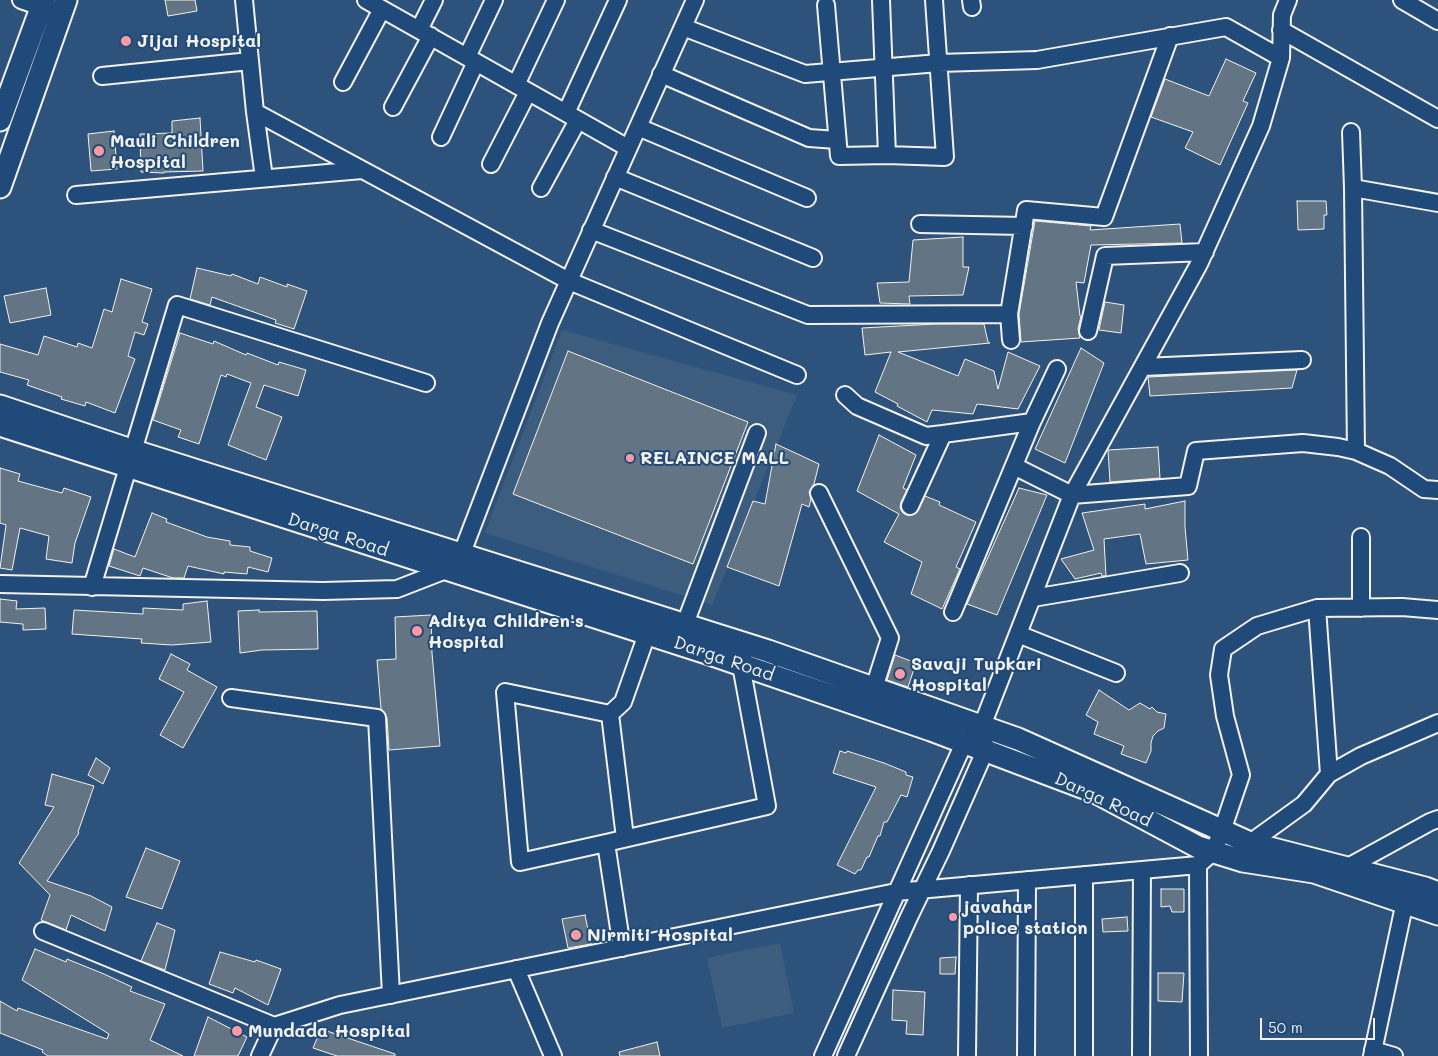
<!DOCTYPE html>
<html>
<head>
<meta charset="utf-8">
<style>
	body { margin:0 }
	#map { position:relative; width:1438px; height:1056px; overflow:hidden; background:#2d537c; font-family:Mali,sans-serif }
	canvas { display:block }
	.scale { position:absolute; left:1260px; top:1018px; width:115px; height:22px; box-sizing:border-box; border:2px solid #f4f1e8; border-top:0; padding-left:6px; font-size:15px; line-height:18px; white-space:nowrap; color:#f4f1e8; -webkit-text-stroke:4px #1f4a7a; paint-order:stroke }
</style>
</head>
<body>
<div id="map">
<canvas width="1438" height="1056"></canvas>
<div class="scale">50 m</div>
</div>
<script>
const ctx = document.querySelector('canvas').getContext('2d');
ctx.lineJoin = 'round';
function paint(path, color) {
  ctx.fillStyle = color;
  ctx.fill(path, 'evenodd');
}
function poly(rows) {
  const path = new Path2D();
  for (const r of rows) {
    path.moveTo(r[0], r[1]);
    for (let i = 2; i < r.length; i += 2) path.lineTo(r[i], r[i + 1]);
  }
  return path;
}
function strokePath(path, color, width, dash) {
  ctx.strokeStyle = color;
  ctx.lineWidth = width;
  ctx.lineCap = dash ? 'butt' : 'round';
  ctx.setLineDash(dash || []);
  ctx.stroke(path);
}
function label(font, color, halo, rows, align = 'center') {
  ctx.font = font + ' Mali,sans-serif';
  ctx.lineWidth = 4;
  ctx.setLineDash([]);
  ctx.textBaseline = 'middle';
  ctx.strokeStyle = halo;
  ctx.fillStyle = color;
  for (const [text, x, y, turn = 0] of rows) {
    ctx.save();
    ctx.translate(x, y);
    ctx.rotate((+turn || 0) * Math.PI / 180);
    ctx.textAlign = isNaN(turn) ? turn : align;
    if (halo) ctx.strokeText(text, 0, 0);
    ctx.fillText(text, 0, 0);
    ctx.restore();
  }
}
paint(poly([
	[562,330,797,395,712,605,485,533],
	[780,943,794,1013,722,1028,707,958]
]), '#3d5d7e');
const building = poly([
	[165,0,195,0,197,11,168,16,165,0],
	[1226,59,1256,73,1243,101,1248,103,1220,165,1185,148,1193,132,1151,117,1165,79,1209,96,1226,59],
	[200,118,203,171,164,172,164,173,141,172,140,134,172,133,172,121,200,118],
	[114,131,117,169,91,171,88,134,114,131],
	[1297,201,1326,201,1327,215,1324,215,1324,229,1298,230,1297,201],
	[1035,221,1091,226,1090,230,1180,224,1182,243,1091,245,1084,283,1076,282,1080,316,1081,316,1078,329,1080,338,1021,342,1019,314,1035,221],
	[963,237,963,267,969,267,963,295,909,296,910,304,880,303,877,283,909,282,913,240,963,237],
	[197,268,231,276,232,274,258,284,260,277,287,287,287,284,307,291,294,329,275,323,276,320,212,297,210,305,190,299,197,268],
	[121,279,152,289,142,322,148,324,144,335,135,332,128,356,135,359,115,413,86,402,85,406,61,399,62,397,27,385,29,380,0,372,0,344,38,355,44,336,77,347,78,343,92,348,104,309,112,312,121,279],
	[46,288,51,315,10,323,4,296,46,288],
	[1105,302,1124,305,1121,333,1099,330,1105,302],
	[936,324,984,324,988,342,990,343,898,352,958,376,965,359,994,371,998,389,1008,352,1040,366,1018,409,977,404,973,414,932,410,927,422,897,406,898,404,875,392,891,352,865,355,862,328,936,324],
	[180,333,213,344,214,341,246,355,247,353,278,365,279,362,306,370,298,396,264,385,256,407,282,417,266,460,228,445,251,383,227,374,226,377,221,375,199,444,178,437,181,430,153,420,180,333],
	[1081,348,1104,363,1065,463,1035,449,1081,348],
	[568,351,748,422,693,564,513,494,568,351],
	[1297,370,1292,388,1150,396,1148,377,1297,370],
	[879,435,916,455,903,488,907,490,901,502,900,507,902,512,906,515,915,514,925,496,940,502,939,505,976,522,956,567,960,569,942,609,911,594,922,562,884,542,899,514,857,491,879,435],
	[776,444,819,464,814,484,809,492,811,499,809,507,802,504,779,586,727,567,753,501,765,504,776,444],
	[1158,447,1160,478,1110,482,1108,450,1158,447],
	[0,468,20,474,18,481,62,493,64,488,91,497,75,543,72,563,46,559,49,536,20,528,12,570,0,568,6,525,0,523,0,468],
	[1019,488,1047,495,997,615,967,604,1019,488],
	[1185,501,1185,527,1188,560,1146,564,1140,534,1104,539,1106,576,1102,576,1101,573,1075,579,1061,559,1094,550,1082,513,1145,504,1145,509,1185,501],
	[152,513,167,519,166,522,207,537,230,541,230,545,250,547,250,551,272,558,268,572,248,567,247,574,224,572,224,574,188,566,184,578,173,578,143,568,140,576,109,566,114,549,135,557,152,513],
	[0,599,17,601,16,609,45,608,46,629,23,630,23,624,0,622,0,599],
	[207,601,211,642,172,645,141,643,142,639,72,634,74,610,143,614,143,608,183,610,183,604,207,601],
	[259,610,259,612,317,611,318,649,262,650,240,653,238,611,259,610],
	[431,615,432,653,440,746,389,750,387,718,385,713,381,709,377,660,396,659,395,617,431,615],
	[171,654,190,664,187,670,217,687,183,748,160,735,184,692,159,679,171,654],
	[895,655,916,663,908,687,887,680,895,655],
	[1099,690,1129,710,1140,703,1150,709,1152,707,1157,712,1166,714,1164,728,1158,731,1153,736,1151,743,1151,751,1146,763,1121,754,1124,746,1094,734,1098,722,1086,715,1099,690],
	[840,751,846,753,847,751,884,763,906,772,906,775,913,777,907,797,901,795,887,822,884,822,880,836,878,836,869,857,867,857,861,870,858,870,855,874,837,865,876,787,833,773,840,751],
	[96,758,110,768,103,784,88,775,96,758],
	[52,774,94,786,78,832,79,833,47,881,91,896,112,907,105,931,71,915,66,930,41,920,50,895,19,863,54,807,45,805,52,774],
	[146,848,180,861,162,909,126,897,146,848],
	[1161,889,1184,889,1184,912,1172,912,1170,906,1161,907,1161,889],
	[585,915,591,944,568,948,562,919,585,915],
	[1127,917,1128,931,1103,932,1102,919,1127,917],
	[157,923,175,930,165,970,141,961,157,923],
	[35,949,66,962,67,959,104,974,132,987,130,991,165,1004,150,1040,183,1056,48,1056,42,1052,43,1050,0,1033,0,1001,17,1011,18,1008,107,1039,109,1034,22,980,35,949],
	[220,952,255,962,256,960,281,969,268,1005,235,988,233,993,209,984,220,952],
	[956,957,955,974,940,974,940,958,956,957],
	[1158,973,1184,973,1182,1002,1158,1001,1158,973],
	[893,990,925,992,923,1035,906,1034,907,1021,892,1020,893,990],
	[208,1017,247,1037,238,1056,194,1056,208,1017],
	[321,1029,395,1054,395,1056,337,1056,313,1048,321,1029],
	[657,1042,660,1056,620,1056,619,1052,657,1042]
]);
paint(building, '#637584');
strokePath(building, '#f4f1e8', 1);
const minor = poly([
	[21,0,41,7],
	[244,0,255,112,264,178],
	[366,0,628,148],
	[881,0,887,155],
	[971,0,972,7],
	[1402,0,1438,21],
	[826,5,839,156,887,155,945,157,934,0],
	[683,27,805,74,939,63,1037,60,1226,27,1281,58],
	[419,30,434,0],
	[1281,30,1438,119],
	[467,57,494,0],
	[661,74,809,138,837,140],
	[102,76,250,61],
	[343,82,382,9],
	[516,85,556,0],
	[393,107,431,36],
	[255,112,569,281,797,375],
	[566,113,618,0],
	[638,127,807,198],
	[1351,132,1353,188,1356,451],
	[441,137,476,62],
	[491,164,528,92],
	[615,177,813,258],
	[541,188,578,120],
	[1353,188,1438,203],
	[76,195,362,170],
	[920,224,1024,226],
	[591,230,808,315,1009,314],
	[1088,331,1105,256,1205,252],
	[1011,340,1009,314,1026,210,1104,217,1170,36],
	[1143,367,1302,360],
	[845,395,857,406,926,436,943,434],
	[1014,466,1072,495,1188,486,1196,451,1303,443,1338,447,1356,451,1390,466,1424,489,1438,490],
	[819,493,890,638,874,688],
	[910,506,943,434,1032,422],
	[0,584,323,591,397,589,446,570,462,553,550,323,695,0],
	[92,587,177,305,426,383],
	[1033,598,1180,573],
	[1317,608,1329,774],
	[1361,608,1361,537],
	[953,612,1032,422,1057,369],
	[685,624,757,433],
	[1018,634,1116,673],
	[231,698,377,718,391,995],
	[610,714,623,702,647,634],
	[625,838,610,714,505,692,520,862,606,843,767,806,741,665,743,657],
	[606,843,622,948],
	[1250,843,1304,804,1329,774,1361,756,1438,723],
	[1198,865,1199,1056],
	[1348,867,1430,822,1438,819],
	[1084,875,1084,1056],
	[43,931,274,1026,340,1005,896,892,1198,865,1213,852,1222,831,1241,775,1225,716,1219,675,1223,649,1257,626,1317,608,1402,607,1438,610],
	[516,969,553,1056],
	[1373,1050,1394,1056],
	[260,1056,274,1026],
	[823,1056,964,743,982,726,1072,495,1199,264,1261,126,1281,58,1282,15,1288,0],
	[846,1056,909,917,941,851,985,751,984,739],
	[967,1056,969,885],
	[1026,1056,1027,880],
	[1141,1056,1142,870],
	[1372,1056,1407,892]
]);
const major = poly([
	[0,120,44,0],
	[0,187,66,0],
	[0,406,125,448,768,651,1018,739,1250,843,1425,888,1438,893],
	[0,425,707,653,931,730,1095,792,1198,847,1243,861,1314,872,1438,914]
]);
strokePath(minor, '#f4f1e8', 20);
strokePath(major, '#f4f1e8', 25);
strokePath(minor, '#1f4a7a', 16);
strokePath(major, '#1f4a7a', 21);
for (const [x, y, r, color] of [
	[126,41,6,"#ff9aa2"],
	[99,151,6,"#ff9aa2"],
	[630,458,5,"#ff9aa2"],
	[417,631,6,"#ff9aa2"],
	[900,674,6,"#ff9aa2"],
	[953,917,5,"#ff9aa2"],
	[576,935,6,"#ff9aa2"],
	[237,1031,6,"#ff9aa2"]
]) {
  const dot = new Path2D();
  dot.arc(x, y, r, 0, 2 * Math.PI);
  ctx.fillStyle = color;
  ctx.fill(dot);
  strokePath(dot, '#1f4a7a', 2);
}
label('bold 18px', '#f4f1e8', '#1f4a7a', [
	["Jijai Hospital",137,41],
	["Mauli Children",110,141],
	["Hospital",110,162],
	["RELAINCE MALL",640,458],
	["Aditya Children's",428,621],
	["Hospital",428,642],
	["Savaji Tupkari",911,664],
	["Hospital",911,685],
	["javahar",963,907],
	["police station",963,928],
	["Nirmiti Hospital",587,935],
	["Mundada Hospital",248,1031]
], 'left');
label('18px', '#f4f1e8', '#1f4a7a', [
	["Darga Road",338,535,18],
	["Darga Road",724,659,19],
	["Darga Road",1103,800,25]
]);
</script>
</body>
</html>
